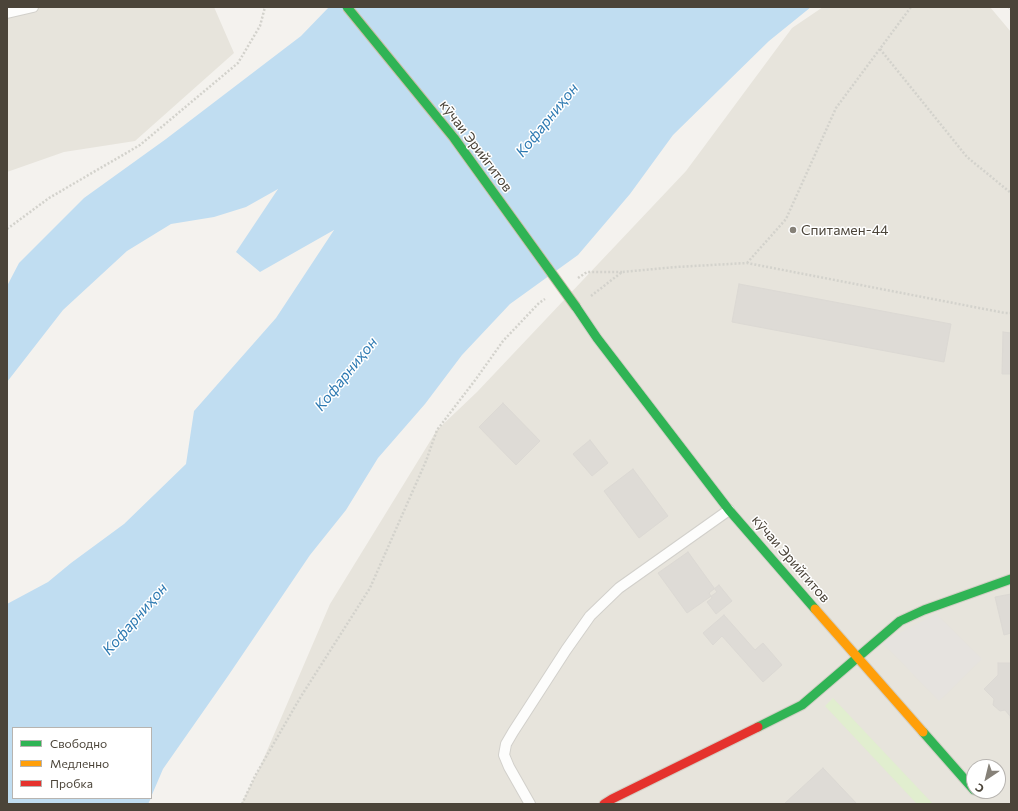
<!DOCTYPE html>
<html>
<head>
<meta charset="utf-8">
<style>
	body { margin:0 }
	#map { position:relative; width:1018px; height:811px; overflow:hidden; background:#f4f2ee; font-family:Commissioner,sans-serif }
	canvas { display:block }
	.frame { position:absolute; inset:0; border:8px solid #4b4439; pointer-events:none }
	.legend { position:absolute; left:12px; top:727px; width:140px; height:72px; box-sizing:border-box; background:#fff; border:1px solid #b7b4b0; margin:0; padding:5px 7px; list-style:none; font-size:12px; color:#4b4439 }
	.legend li { display:flex; align-items:center; gap:8px; height:20px }
	.legend b { width:20px; border:1px solid #b7b4b0 }
	.north { position:absolute; left:966px; top:759px; width:40px; height:40px; box-sizing:border-box; background:#fff; border:1px solid #b7b4b0; border-radius:50%; rotate:215deg; font-size:11px; font-weight:700; line-height:16px; text-align:center; color:#4b4439 }
	.north::after { content:''; display:block; margin:auto; width:14px; height:18px; background:#868178; clip-path:polygon(50% 0,100% 100%,50% 72%,0 100%) }
</style>
</head>
<body>
<div id="map">
<canvas width="1018" height="811"></canvas>
<div class="frame"></div>
<ul class="legend">
<li><b style="height:5px;background:#30b455"></b>Свободно</li>
<li><b style="height:5px;background:#ff9f0a"></b>Медленно</li>
<li><b style="height:5px;background:#e5322d"></b>Пробка</li>
</ul>
<div class="north">С</div>
</div>
<script>
const ctx = document.querySelector('canvas').getContext('2d');
ctx.lineJoin = 'round';
function paint(path, color) {
  ctx.fillStyle = color;
  ctx.fill(path, 'evenodd');
}
function poly(rows) {
  const path = new Path2D();
  for (const r of rows) {
    path.moveTo(r[0], r[1]);
    for (let i = 2; i < r.length; i += 2) path.lineTo(r[i], r[i + 1]);
  }
  return path;
}
function strokePath(path, color, width, dash) {
  ctx.strokeStyle = color;
  ctx.lineWidth = width;
  ctx.lineCap = dash ? 'butt' : 'round';
  ctx.setLineDash(dash || []);
  ctx.stroke(path);
}
function label(font, color, halo, rows, align = 'center') {
  ctx.font = font + ' Commissioner,sans-serif';
  ctx.lineWidth = 3;
  ctx.setLineDash([]);
  ctx.textBaseline = 'middle';
  ctx.strokeStyle = halo;
  ctx.fillStyle = color;
  for (const [text, x, y, turn = 0] of rows) {
    ctx.save();
    ctx.translate(x, y);
    ctx.rotate((+turn || 0) * Math.PI / 180);
    ctx.textAlign = isNaN(turn) ? turn : align;
    if (halo) ctx.strokeText(text, 0, 0);
    ctx.fillText(text, 0, 0);
    ctx.restore();
  }
}
paint(poly([
	[7,7,214,7,234,53,135,141,64,152,7,172],
	[823,7,990,7,1011,32,1011,804,241,804,260,767,330,604,437,430,477,392,686,171,792,28],
	[974,767,998,767,998,791,974,791]
]), '#e7e4dc');
paint(poly([
	[833,698,933,804,917,804,825,706]
]), '#e1eecf');
paint(poly([
	[936,614,982,659,939,701,882,642]
]), '#e6e3df');
paint(poly([
	[329,7,811,7,769,41,673,135,630,194,578,255,510,304,462,355,425,404,378,458,346,510,310,555,228,676,163,769,151,797,151,728,13,728,13,798,151,798,148,804,7,804,7,604,48,582,71,563,124,524,186,464,194,411,276,318,334,230,260,272,236,252,278,189,246,207,214,217,171,224,127,251,63,310,7,382,7,286,19,263,84,198,166,139,301,36]
]), '#c0ddf1');
const building = poly([
	[739,284,951,324,944,362,732,322,739,284],
	[1003,332,1011,333,1011,374,1002,374,1003,332],
	[503,403,540,441,516,465,479,427,503,403],
	[590,440,608,463,592,476,573,454,590,440],
	[633,469,668,516,639,538,604,491,633,469],
	[688,552,717,592,687,613,658,573,688,552],
	[719,585,732,601,716,614,707,602,712,598,709,593,719,585],
	[1011,594,1011,633,1004,635,995,597,1011,594],
	[724,615,755,650,763,643,782,665,763,682,722,636,713,645,703,633,724,615],
	[998,663,1011,663,1011,723,1010,716,1005,710,1000,711,993,705,994,699,984,689,998,675,998,663],
	[823,768,857,804,784,804,823,768]
]);
paint(building, '#dedbd6');
strokePath(building, '#dcd9d4', 1);
const lane = poly([
	[7,13,33,7],
	[530,804,509,767,504,755,506,744,513,732,566,650,590,616,619,588,729,510]
]);
const fast = poly([
	[576,307,597,338,729,510,815,609],
	[758,727,802,705,900,621,924,610,1011,579],
	[923,732,974,790]
]);
const slow = poly([
	[815,609,923,732]
]);
const jam = poly([
	[604,804,612,799,758,727]
]);
strokePath(lane, '#d2d0cb', 12);
strokePath(fast, '#d3cfc5', 11);
strokePath(slow, '#d3cfc5', 11);
strokePath(jam, '#d3cfc5', 11);
strokePath(poly([
	[880,49,967,157,1011,193],
	[7,229,49,198,140,145,238,63,260,26,265,7],
	[747,263,786,219,836,108,911,7],
	[578,278,587,272,622,272],
	[591,296,622,272,676,267,747,263,1005,313,1011,313],
	[242,804,255,776,300,698,370,588,426,461,437,430,476,379,503,341,539,303,545,299]
]), '#d3d2cc', 2.5, [2, 2]);
strokePath(lane, '#fdfdfc', 10);
strokePath(fast, '#30b455', 9);
strokePath(slow, '#ff9f0a', 9);
strokePath(jam, '#e5322d', 9);
const rail = poly([
	[1010,7,1011,8]
]);
strokePath(rail, '#dbdbda', 4.5);
strokePath(rail, '#fff', 3, [9]);
const fastBridge = poly([
	[347,7,454,138,576,307]
]);
strokePath(fastBridge, '#ccbfa9', 11, []);
strokePath(fastBridge, '#30b455', 9);
for (const [x, y, r, color] of [
	[793,230,4,"#868178"]
]) {
  const dot = new Path2D();
  dot.arc(x, y, r, 0, 2 * Math.PI);
  ctx.fillStyle = color;
  ctx.fill(dot);
  strokePath(dot, '#fff', 1.5);
}
label('14px', '#4b4439', '#fff', [
	["кӯчаи Эрийгитов",476,146,53],
	["кӯчаи Эрийгитов",791,559,49]
]);
label('14px', '#4b4439', '#fff', [
	["Спитамен-44",801,230]
], 'left');
label('italic 15px', '#2e7ab2', '#fff', [
	["Кофарниҳон",547,120,-51],
	["Кофарниҳон",346,374,-51],
	["Кофарниҳон",135,619,-49]
]);
</script>
</body>
</html>
